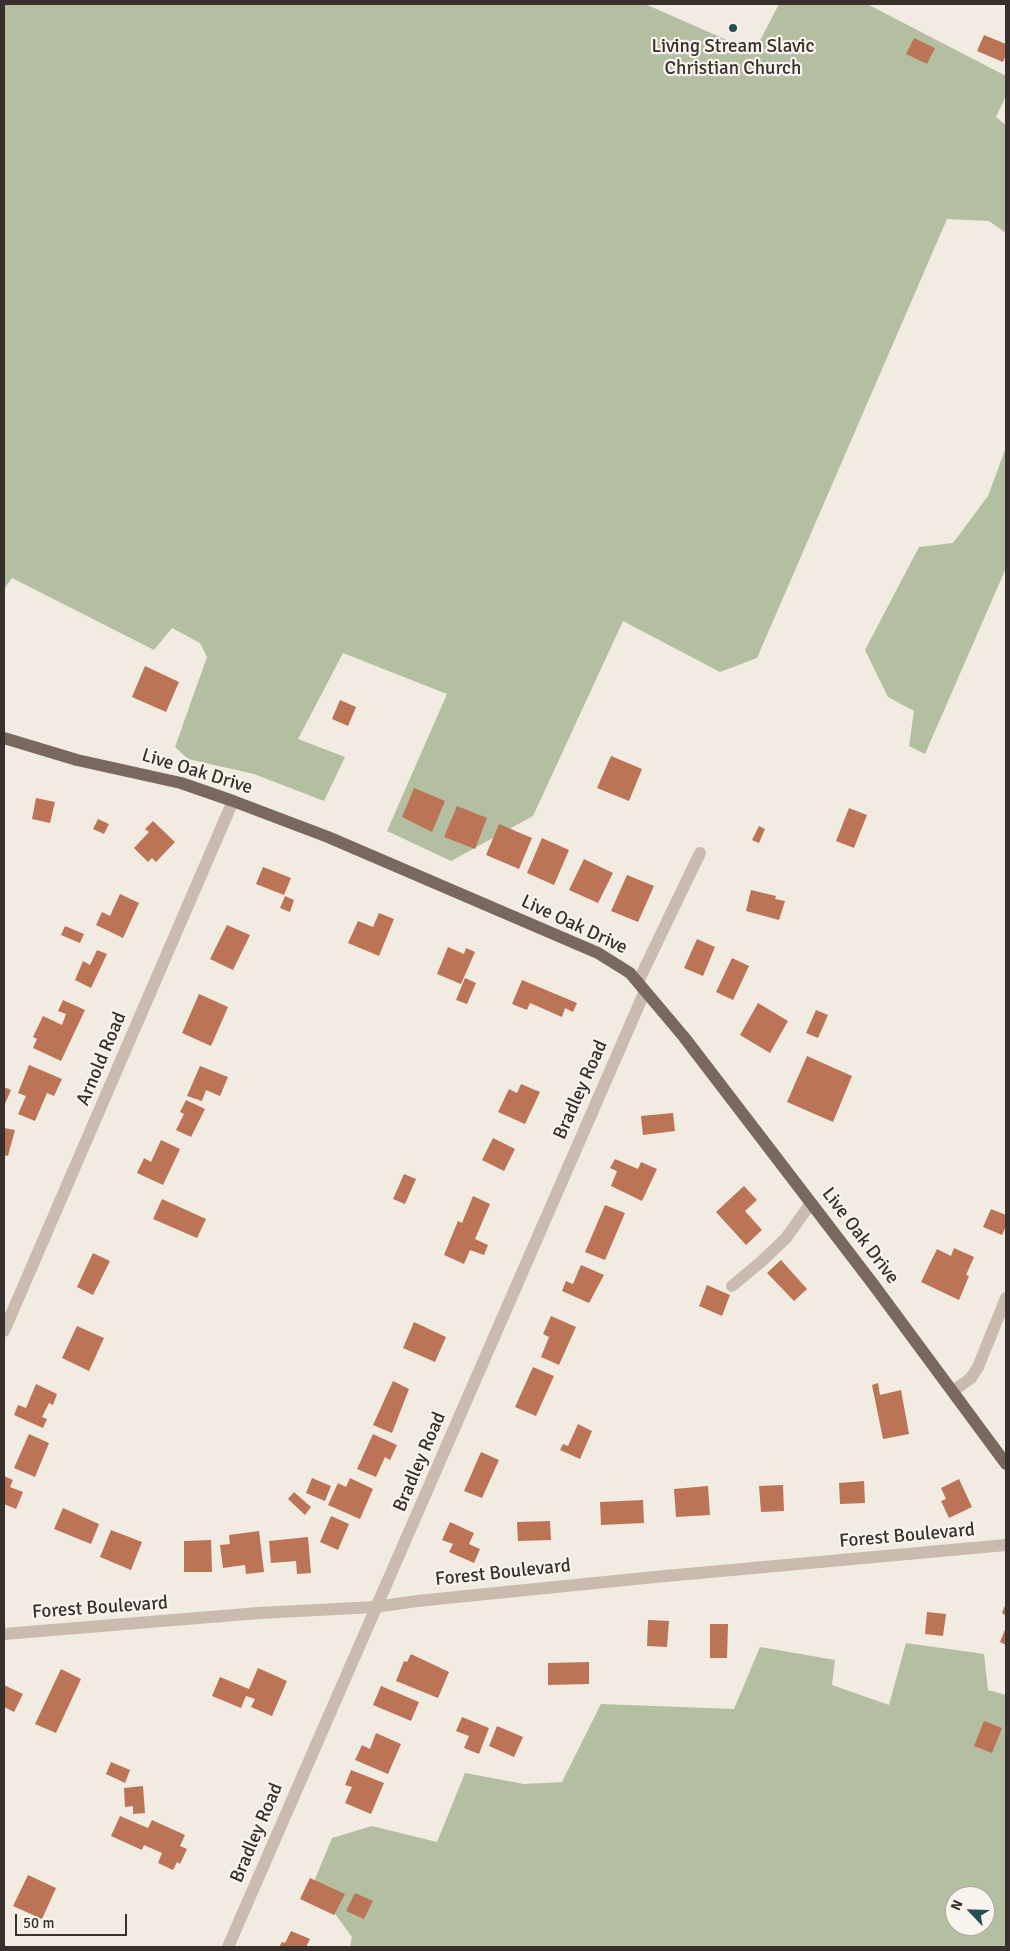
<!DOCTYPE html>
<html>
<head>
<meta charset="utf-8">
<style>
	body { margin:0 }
	#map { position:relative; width:1010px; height:1951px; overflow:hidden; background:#f1ebe1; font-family:Signika,sans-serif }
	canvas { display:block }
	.frame { position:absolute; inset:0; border:5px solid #38302c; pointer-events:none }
	.north { position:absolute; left:945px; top:1886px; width:50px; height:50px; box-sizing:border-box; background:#f9f4ee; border:1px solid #aca6a0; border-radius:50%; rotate:294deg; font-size:14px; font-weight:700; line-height:20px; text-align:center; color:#38302c }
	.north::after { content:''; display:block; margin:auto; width:18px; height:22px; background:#255056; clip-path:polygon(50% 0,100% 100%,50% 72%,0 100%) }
	.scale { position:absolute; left:15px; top:1914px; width:112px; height:22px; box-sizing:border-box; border:2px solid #38302c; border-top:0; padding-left:6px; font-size:15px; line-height:18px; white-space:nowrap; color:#38302c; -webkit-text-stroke:4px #f9f4ee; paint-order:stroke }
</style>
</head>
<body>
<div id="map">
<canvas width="1010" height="1951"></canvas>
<div class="frame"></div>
<div class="north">N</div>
<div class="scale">50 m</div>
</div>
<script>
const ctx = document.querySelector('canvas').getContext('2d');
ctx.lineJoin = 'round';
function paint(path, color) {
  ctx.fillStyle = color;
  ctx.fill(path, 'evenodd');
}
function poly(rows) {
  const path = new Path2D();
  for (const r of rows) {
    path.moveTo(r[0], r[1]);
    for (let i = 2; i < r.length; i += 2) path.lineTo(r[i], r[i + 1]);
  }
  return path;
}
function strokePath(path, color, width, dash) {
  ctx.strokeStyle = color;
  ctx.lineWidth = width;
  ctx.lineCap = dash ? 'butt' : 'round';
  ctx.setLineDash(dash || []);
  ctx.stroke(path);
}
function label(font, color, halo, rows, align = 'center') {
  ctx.font = font + ' Signika,sans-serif';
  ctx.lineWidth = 4.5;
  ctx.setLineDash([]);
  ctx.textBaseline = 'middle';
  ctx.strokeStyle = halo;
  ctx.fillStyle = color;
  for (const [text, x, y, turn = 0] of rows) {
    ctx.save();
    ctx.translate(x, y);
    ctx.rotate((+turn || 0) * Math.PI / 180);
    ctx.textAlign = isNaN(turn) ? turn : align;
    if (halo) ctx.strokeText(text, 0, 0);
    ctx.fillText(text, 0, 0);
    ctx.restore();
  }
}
paint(poly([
	[4,4,645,4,754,52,779,4,867,4,1006,76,1006,96,996,117,1006,125,1006,233,989,221,947,219,757,658,720,672,623,621,533,816,451,861,387,831,447,694,343,653,298,739,345,757,324,801,254,774,188,759,175,747,207,657,200,643,172,628,154,650,12,578,4,589],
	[1006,447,1006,568,925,754,909,746,914,711,888,697,865,650,919,547,953,543,988,496],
	[906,1643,984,1654,988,1690,1006,1695,1006,1947,350,1947,352,1937,313,1884,332,1838,372,1826,437,1842,465,1773,524,1784,562,1782,601,1704,734,1709,760,1647,835,1660,832,1685,889,1705],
	[955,1896,985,1896,985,1926,955,1926]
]), '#b4bfa2');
paint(poly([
	[984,35,1006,44,1006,55,1003,62,977,51],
	[914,38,935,48,927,64,906,54],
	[145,666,179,682,166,712,132,697],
	[340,700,356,707,348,726,332,719],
	[611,756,642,769,629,801,597,788],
	[414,788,445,801,432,832,402,817],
	[36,798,55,802,50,823,32,819],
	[457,806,487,818,475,849,444,837],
	[849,808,867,815,854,848,836,841],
	[98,819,109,824,104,834,93,829],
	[153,821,175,842,156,862,152,858,148,862,134,848,149,832,145,829],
	[499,824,532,838,519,869,486,855],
	[759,826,765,829,759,843,752,840],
	[542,838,569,850,554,885,527,873],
	[584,859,613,873,598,903,569,890],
	[263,867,291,878,284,895,256,884],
	[627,875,654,886,638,922,611,911],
	[751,890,776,896,775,899,785,901,779,920,746,911],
	[120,894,139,903,123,938,96,925,102,912,110,916],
	[285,896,294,900,290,912,280,908],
	[379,913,394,919,379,956,348,943,358,921,373,927],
	[227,925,250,935,233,970,210,959],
	[65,926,84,934,80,943,61,935],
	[697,939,715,947,703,976,684,968],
	[448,947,464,954,466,948,475,952,461,984,437,974],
	[97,950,107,954,91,988,75,980,83,961,90,965],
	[732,958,749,966,733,1000,716,992],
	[465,978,476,983,467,1004,456,1000],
	[522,980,577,1003,573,1012,565,1008,562,1017,530,1003,527,1010,512,1004],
	[199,994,228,1007,211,1046,182,1033],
	[63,1000,85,1010,61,1061,33,1048,37,1039,33,1037,43,1016,62,1025,66,1014,58,1011],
	[758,1003,788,1021,770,1053,740,1035],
	[816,1010,828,1015,818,1038,806,1033],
	[807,1056,852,1076,833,1122,787,1102],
	[29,1065,62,1079,54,1096,47,1093,35,1121,18,1114,26,1096,18,1093],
	[200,1066,228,1077,220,1096,206,1090,202,1101,187,1096],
	[521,1084,540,1092,525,1124,498,1112,509,1089,517,1093],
	[4,1087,11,1090,4,1106],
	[186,1100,205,1109,191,1137,176,1130,184,1114,180,1112],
	[673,1113,675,1131,643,1135,641,1116],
	[4,1128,15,1130,8,1156,4,1155],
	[493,1138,515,1149,504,1171,482,1160],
	[161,1140,180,1149,163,1185,137,1173,144,1158,151,1162],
	[615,1159,638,1169,641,1162,657,1169,642,1201,611,1186,617,1171,610,1168],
	[404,1174,416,1179,405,1204,393,1199],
	[744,1186,757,1200,745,1211,762,1230,746,1245,716,1212],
	[473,1196,490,1204,475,1239,488,1245,484,1255,470,1250,464,1264,444,1255,458,1221,462,1223],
	[162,1199,206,1219,197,1238,153,1219],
	[605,1205,625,1213,605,1260,585,1252],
	[991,1209,1006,1215,1006,1226,1002,1235,983,1227],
	[954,1248,974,1257,966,1275,969,1276,959,1300,921,1282,937,1249,951,1256],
	[93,1253,110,1261,93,1295,77,1287],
	[781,1260,807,1289,794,1301,767,1273],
	[581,1265,604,1275,589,1303,562,1291,566,1281,573,1284],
	[707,1285,730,1295,722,1316,699,1306],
	[551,1316,576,1327,559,1365,541,1357,549,1337,543,1334],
	[414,1322,446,1337,435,1362,403,1348],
	[77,1326,104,1338,89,1371,62,1358],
	[533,1367,554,1376,536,1416,515,1407],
	[393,1381,409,1389,392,1433,373,1425],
	[878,1383,880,1395,901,1390,909,1434,883,1439,872,1385],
	[36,1384,57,1394,53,1405,49,1403,42,1417,47,1419,43,1428,14,1415,18,1405,26,1408],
	[578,1424,592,1431,580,1459,560,1450,563,1444,568,1446],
	[29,1434,49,1443,35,1477,14,1468],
	[373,1434,397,1445,390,1460,385,1457,376,1477,357,1469],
	[481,1452,499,1460,482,1498,464,1491],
	[4,1476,13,1480,10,1487,23,1492,16,1509,4,1504],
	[312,1478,331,1486,325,1501,306,1493],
	[350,1478,373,1489,360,1519,328,1505,338,1483,346,1487],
	[959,1479,972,1507,949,1518,941,1501,946,1499,941,1488],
	[864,1481,865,1503,840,1504,839,1483],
	[783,1485,784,1511,761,1512,759,1486],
	[708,1486,710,1515,676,1517,674,1489],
	[294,1492,311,1507,305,1515,288,1499],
	[643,1500,644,1523,601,1525,600,1502],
	[63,1508,99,1524,91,1544,54,1529],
	[331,1516,349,1524,338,1550,320,1542],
	[550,1521,551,1540,518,1541,517,1522],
	[450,1522,474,1533,469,1544,480,1549,474,1563,449,1552,453,1544,442,1540],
	[111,1530,142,1542,131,1570,100,1557],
	[259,1531,264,1572,246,1574,245,1565,223,1568,220,1545,230,1544,229,1535],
	[308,1537,311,1573,297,1574,296,1561,271,1563,269,1541],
	[211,1540,212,1572,184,1572,184,1541],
	[1006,1603,1006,1616,1002,1613],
	[927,1612,946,1614,943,1636,925,1634],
	[648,1620,669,1621,667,1647,647,1646],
	[710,1624,728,1624,727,1658,710,1658],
	[1006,1627,1006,1645,1000,1642],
	[411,1654,449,1672,438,1698,396,1681,404,1661,407,1662],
	[589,1662,589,1684,548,1685,548,1663],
	[258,1668,287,1681,272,1716,251,1707,255,1699,246,1696,241,1708,212,1696,220,1677,249,1689],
	[61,1669,81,1679,56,1733,35,1724],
	[4,1685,23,1694,14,1712,4,1707],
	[381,1686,419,1702,411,1721,373,1705],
	[462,1717,489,1728,479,1754,464,1748,469,1736,456,1731],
	[984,1721,1002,1728,992,1753,974,1746],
	[497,1726,523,1737,514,1757,489,1746],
	[376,1733,401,1744,388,1774,355,1760,362,1745,370,1749],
	[111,1762,130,1770,125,1783,106,1774],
	[351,1770,384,1783,371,1814,345,1803,352,1787,345,1785],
	[143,1786,145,1813,133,1814,133,1806,125,1807,124,1788],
	[120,1816,148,1828,152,1820,185,1835,180,1846,187,1849,180,1864,177,1862,173,1870,158,1863,162,1853,144,1845,142,1850,111,1836],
	[28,1875,56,1888,42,1919,13,1906],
	[310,1878,345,1894,334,1915,300,1899],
	[355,1893,373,1901,364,1919,346,1911],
	[291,1931,310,1939,306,1947,279,1947,282,1942,285,1943]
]), '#bb7456');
strokePath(poly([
	[638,982,700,853],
	[732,1286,762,1261,786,1238,811,1203],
	[4,1331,233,801],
	[953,1391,971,1378,978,1367,1006,1298],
	[4,1634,259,1613,375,1607,417,1601,655,1577,1006,1545],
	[228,1947,645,991]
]), '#c9bcae', 12);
strokePath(poly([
	[4,738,77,760,181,783,233,801,328,837,598,953,630,973,684,1037,873,1284,1006,1464]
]), '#78685e', 12);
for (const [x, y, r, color] of [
	[733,28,5,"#255056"]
]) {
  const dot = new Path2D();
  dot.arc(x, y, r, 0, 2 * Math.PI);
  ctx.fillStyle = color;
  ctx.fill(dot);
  strokePath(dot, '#f9f4ee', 2);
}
label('19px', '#38302c', '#f9f4ee', [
	["Living Stream Slavic",733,47],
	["Christian Church",733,69]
]);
label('19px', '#38302c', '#f9f4ee', [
	["Live Oak Drive",197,772,17],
	["Live Oak Drive",574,925,25],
	["Arnold Road",102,1059,-67],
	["Bradley Road",581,1090,-66],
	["Live Oak Drive",860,1236,53],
	["Bradley Road",420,1462,-67],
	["Forest Boulevard",907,1536,-5],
	["Forest Boulevard",503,1573,-6],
	["Forest Boulevard",100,1608,-4],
	["Bradley Road",257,1833,-67]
]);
</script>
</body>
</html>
